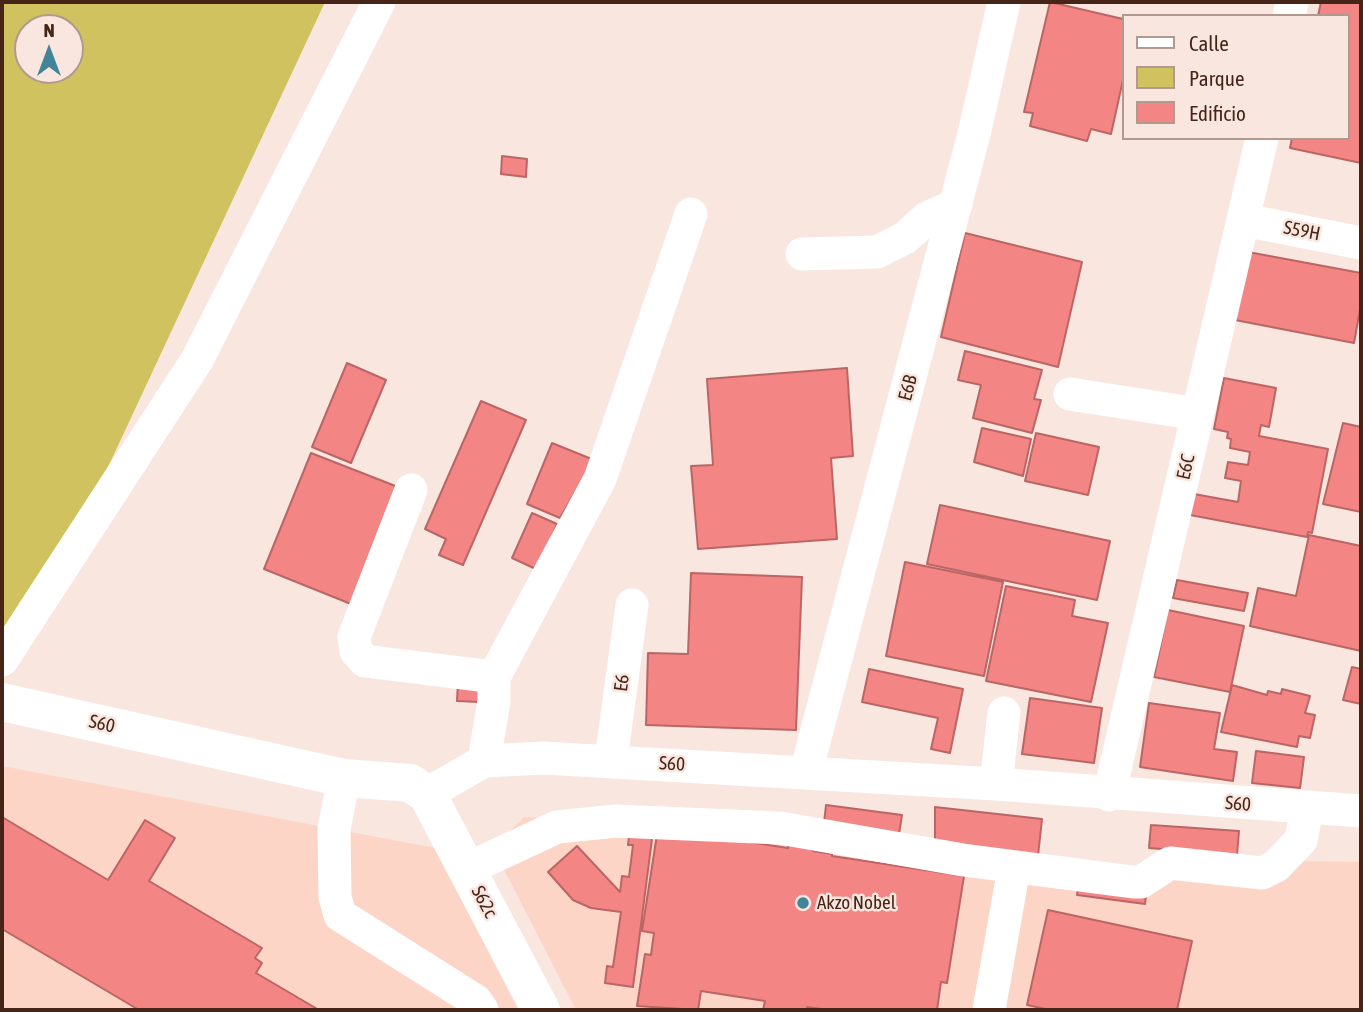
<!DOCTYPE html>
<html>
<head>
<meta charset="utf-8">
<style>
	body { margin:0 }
	#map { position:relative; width:1363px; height:1012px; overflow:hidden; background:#f8e6df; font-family:"Asap Condensed",sans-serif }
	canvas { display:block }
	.frame { position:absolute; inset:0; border:4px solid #462518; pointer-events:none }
	.legend { position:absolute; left:1122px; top:14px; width:228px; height:126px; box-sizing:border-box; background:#f8e6df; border:2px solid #b1998f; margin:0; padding:9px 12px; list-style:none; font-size:21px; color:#462518 }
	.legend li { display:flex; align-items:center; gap:14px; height:35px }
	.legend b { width:35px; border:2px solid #b1998f }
	.north { position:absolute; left:14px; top:14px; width:70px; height:70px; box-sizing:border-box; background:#f8e6df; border:2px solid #b1998f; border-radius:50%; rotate:0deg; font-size:19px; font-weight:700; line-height:28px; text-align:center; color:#462518 }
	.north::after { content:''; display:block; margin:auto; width:24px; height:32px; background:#448498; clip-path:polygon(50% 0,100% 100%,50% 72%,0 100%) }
</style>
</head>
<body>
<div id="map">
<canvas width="1363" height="1012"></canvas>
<div class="frame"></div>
<ul class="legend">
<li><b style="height:9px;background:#fff"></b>Calle</li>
<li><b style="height:19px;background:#d0c25f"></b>Parque</li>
<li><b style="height:19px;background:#f38685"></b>Edificio</li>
</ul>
<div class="north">N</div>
</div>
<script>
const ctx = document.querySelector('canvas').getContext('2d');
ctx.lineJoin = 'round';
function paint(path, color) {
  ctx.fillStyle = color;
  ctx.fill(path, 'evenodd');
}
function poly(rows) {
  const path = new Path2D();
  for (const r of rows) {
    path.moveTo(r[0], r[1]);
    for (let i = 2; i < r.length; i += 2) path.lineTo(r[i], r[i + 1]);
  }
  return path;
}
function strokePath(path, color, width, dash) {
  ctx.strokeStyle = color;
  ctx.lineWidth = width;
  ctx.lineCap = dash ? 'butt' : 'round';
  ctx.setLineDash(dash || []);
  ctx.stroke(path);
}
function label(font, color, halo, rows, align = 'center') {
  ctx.font = font + ' "Asap Condensed",sans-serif';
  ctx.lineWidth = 5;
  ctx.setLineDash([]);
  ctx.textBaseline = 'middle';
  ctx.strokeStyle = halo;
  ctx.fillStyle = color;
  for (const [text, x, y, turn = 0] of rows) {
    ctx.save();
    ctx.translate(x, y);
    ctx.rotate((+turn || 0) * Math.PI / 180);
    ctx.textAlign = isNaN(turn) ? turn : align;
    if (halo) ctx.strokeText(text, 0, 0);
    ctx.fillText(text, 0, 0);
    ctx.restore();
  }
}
paint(poly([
	[2,766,435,848,518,1010,2,1010],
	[524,817,780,828,1108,875,1165,859,1361,862,1361,1010,576,1010,493,848]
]), '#fcd5c7');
paint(poly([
	[2,2,325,2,66,557,2,660],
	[28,28,70,28,70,70,28,70]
]), '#d0c25f');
const building = poly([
	[1050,2,1123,19,1123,80,1111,134,1091,129,1087,141,1030,126,1033,113,1024,112,1050,2],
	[1321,2,1361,2,1361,163,1290,148,1292,138,1347,138,1347,16,1318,16,1321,2],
	[502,156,527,159,526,177,501,174,502,156],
	[965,233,1082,262,1058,367,941,337,965,233],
	[1248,252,1361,273,1361,304,1354,343,1235,320,1248,252],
	[965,351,1042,370,1034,399,1041,400,1032,433,973,418,981,385,958,380,965,351],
	[347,363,386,380,351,463,312,447,347,363],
	[847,368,853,456,831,458,837,539,698,549,691,466,713,465,707,379,847,368],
	[1224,378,1276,388,1269,427,1261,425,1259,436,1328,449,1312,533,1308,532,1307,537,1190,515,1194,494,1238,502,1241,481,1225,478,1228,462,1248,465,1250,452,1230,448,1231,439,1227,438,1228,432,1214,429,1224,378],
	[481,401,526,420,463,565,439,555,446,539,425,529,481,401],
	[1343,423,1361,427,1361,512,1323,504,1343,423],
	[982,428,1031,439,1023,476,974,462,982,428],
	[1036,433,1099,447,1088,495,1025,481,1036,433],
	[552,443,594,460,560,518,527,504,552,443],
	[311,453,398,487,351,604,264,569,311,453],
	[940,505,1110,541,1097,600,927,564,940,505],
	[532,513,557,524,538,570,512,558,532,513],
	[1309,535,1361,546,1361,651,1250,626,1258,588,1296,596,1309,535],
	[905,562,1003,582,984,676,886,656,905,562],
	[691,573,802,577,796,730,646,725,648,653,688,654,691,573],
	[1177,580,1248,593,1244,611,1173,598,1177,580],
	[1006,586,1075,600,1072,616,1108,623,1091,702,986,681,1006,586],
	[1168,610,1244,626,1230,692,1154,677,1168,610],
	[1352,667,1361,669,1361,704,1343,700,1352,667],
	[869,669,963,689,950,753,931,749,938,718,862,702,869,669],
	[458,681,480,682,480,702,457,701,458,681],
	[1232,685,1267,695,1268,691,1281,694,1282,689,1310,696,1305,713,1315,715,1310,738,1299,736,1297,747,1221,732,1232,685],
	[1030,698,1102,708,1094,763,1022,754,1030,698],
	[1149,703,1220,713,1214,749,1237,752,1233,781,1140,767,1149,703],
	[1256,751,1304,757,1300,788,1252,783,1256,751],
	[826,805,902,815,899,834,824,823,826,805],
	[935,807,1042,819,1038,856,935,845,935,807],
	[2,817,108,880,145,820,175,838,149,881,262,948,255,958,262,963,256,973,319,1010,139,1010,2,929,2,817],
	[1151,825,1239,831,1237,855,1149,848,1151,825],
	[630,827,653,831,633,987,605,983,607,966,613,967,621,912,591,908,573,900,548,872,577,846,620,892,622,876,629,877,633,845,628,845,630,827],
	[658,828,788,848,790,836,815,839,813,851,832,854,832,856,964,876,947,983,941,982,937,1010,829,1010,807,1007,807,1010,763,1010,765,1001,701,991,698,1010,637,1006,645,954,651,955,654,933,642,931,658,828],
	[1079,878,1147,887,1145,904,1077,895,1079,878],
	[1048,910,1192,941,1177,1010,1050,1010,1027,1005,1048,910]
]);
paint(building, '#f38685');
strokePath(building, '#bb6565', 2);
strokePath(poly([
	[1289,16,1292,2],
	[1244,220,1361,243],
	[802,254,877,252,905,238,927,218,956,205],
	[1070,394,1198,414],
	[411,490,354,637,356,651,365,661,494,677],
	[2,660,197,360,379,2],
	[611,760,632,605],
	[484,761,494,701,494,677,600,479,691,214],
	[806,772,974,134,1004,2],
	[344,778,334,829,335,897,340,915,476,1001,482,1010],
	[996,784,1004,713],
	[427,794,484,761,544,758,996,784,1361,811],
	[1109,795,1262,138],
	[467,869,557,827,616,821,780,828,963,860,1133,882,1141,882,1170,863,1262,873,1276,866,1301,840,1307,809],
	[989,1010,1014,868]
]), '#fff', 33);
strokePath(poly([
	[2,702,344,778,410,783,427,794,541,1010]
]), '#fff', 38);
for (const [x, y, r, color] of [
	[803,903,7,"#448498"]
]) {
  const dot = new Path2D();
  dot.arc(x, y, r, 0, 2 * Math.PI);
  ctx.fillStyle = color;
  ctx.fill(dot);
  strokePath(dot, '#f8e6df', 2.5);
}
label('19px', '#462518', '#f8e6df', [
	["S59H",1302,231,11],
	["E6B",908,388,-75],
	["E6C",1186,467,-77],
	["E6",622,683,-82],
	["S60",102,724,13],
	["S60",672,764,3],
	["S60",1238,804,4],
	["S62c",484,902,62]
]);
label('19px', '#462518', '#f8e6df', [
	["Akzo Nobel",817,903]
], 'left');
</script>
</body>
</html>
